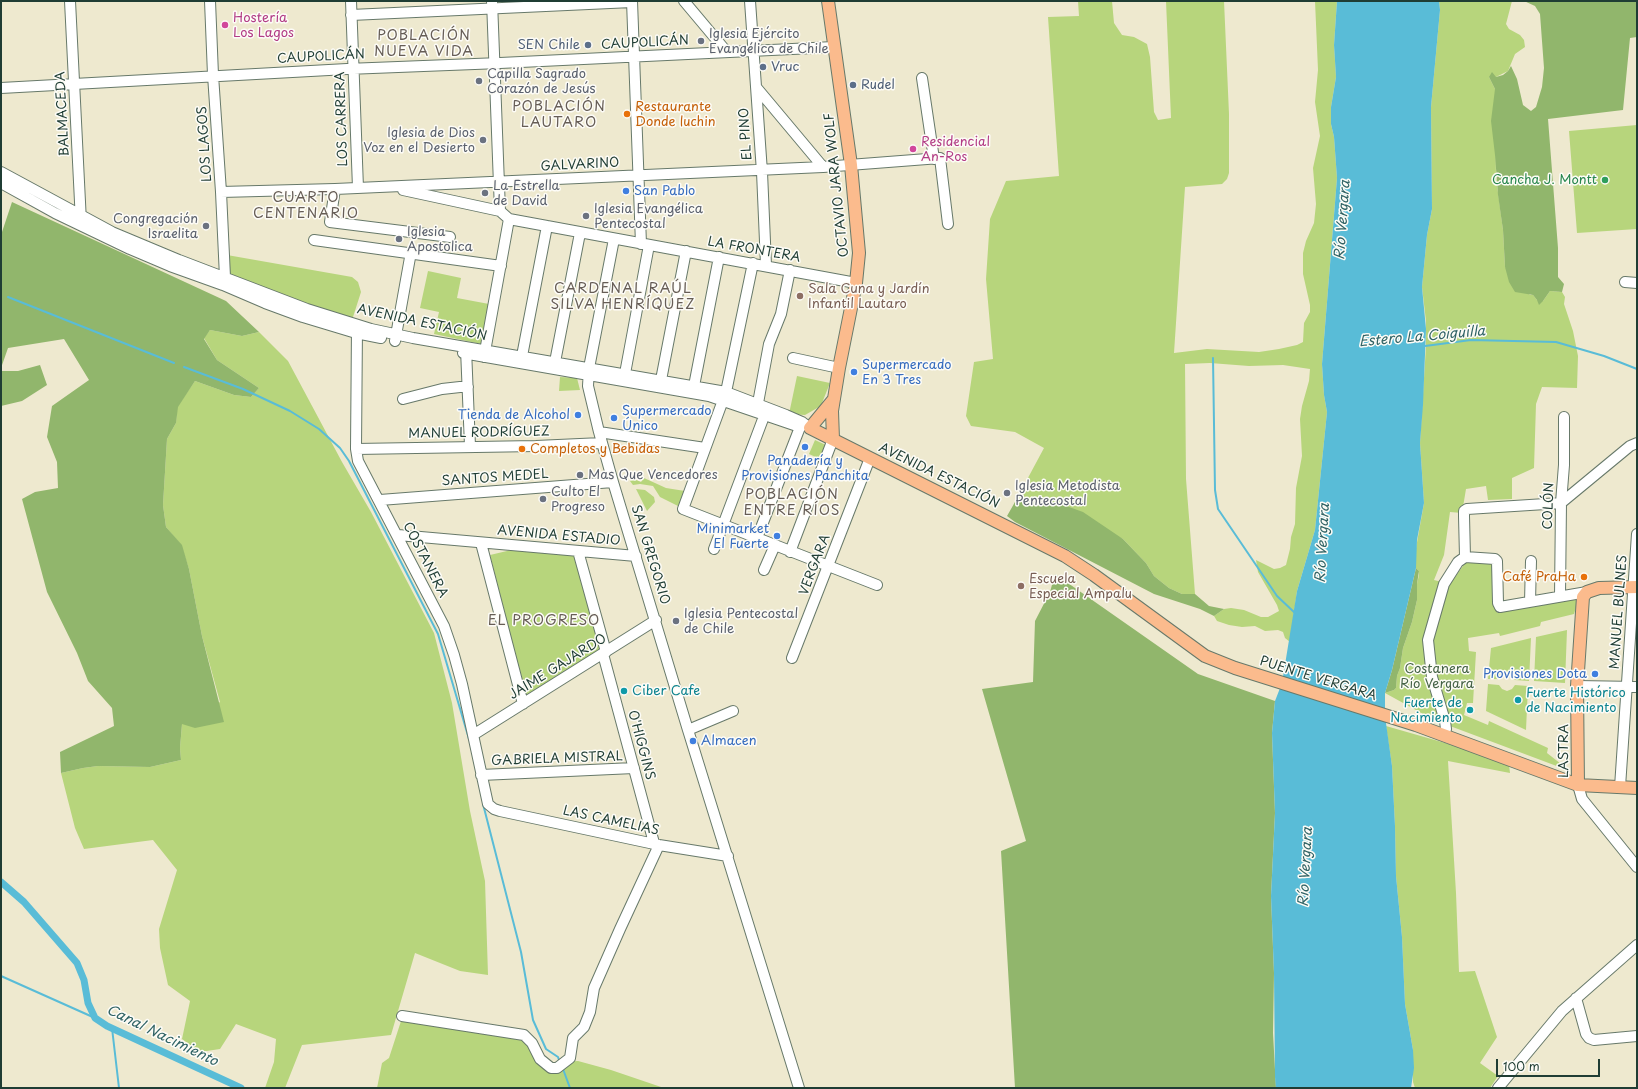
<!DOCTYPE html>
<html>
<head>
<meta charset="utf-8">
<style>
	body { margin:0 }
	#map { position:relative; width:1638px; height:1089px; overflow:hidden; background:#eee9cf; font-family:"Playpen Sans",sans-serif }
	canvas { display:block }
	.frame { position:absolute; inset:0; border:2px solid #1f3d34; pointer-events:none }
	.scale { position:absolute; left:1496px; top:1059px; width:104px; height:18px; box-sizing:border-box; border:2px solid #1f3d34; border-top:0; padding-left:5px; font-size:12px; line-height:14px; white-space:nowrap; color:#1f3d34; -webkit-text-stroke:3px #fdfcf7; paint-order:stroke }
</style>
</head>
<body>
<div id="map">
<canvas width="1638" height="1089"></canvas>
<div class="frame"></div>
<div class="scale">100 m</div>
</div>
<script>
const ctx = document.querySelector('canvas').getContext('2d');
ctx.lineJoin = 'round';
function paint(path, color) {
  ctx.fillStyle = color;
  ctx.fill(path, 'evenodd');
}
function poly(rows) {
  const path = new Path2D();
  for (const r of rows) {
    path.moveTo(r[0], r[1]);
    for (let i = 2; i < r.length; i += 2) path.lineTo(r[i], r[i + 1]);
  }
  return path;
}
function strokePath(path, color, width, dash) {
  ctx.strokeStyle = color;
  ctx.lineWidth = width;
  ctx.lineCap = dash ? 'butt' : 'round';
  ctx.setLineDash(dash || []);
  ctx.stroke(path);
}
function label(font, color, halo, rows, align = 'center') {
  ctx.font = font + ' "Playpen Sans",sans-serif';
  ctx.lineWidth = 3;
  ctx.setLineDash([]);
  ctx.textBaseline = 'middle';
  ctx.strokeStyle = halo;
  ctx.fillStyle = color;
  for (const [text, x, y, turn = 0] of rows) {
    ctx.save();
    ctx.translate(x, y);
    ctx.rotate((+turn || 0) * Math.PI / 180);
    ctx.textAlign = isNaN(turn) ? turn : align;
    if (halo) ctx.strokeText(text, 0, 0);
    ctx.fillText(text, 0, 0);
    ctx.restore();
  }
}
paint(poly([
	[1078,1,1112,1,1114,23,1122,35,1134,37,1147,44,1150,57,1154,112,1158,120,1171,118,1166,1,1224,1,1229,114,1229,173,1227,179,1222,184,1185,187,1174,353,1207,349,1259,352,1279,349,1297,345,1303,342,1304,323,1310,312,1310,305,1303,274,1303,253,1306,241,1314,223,1316,204,1313,168,1320,136,1315,102,1318,70,1315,1,1337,1,1334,45,1336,77,1331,107,1331,124,1334,137,1337,178,1322,364,1324,395,1327,412,1315,530,1297,591,1290,642,1285,638,1283,632,1278,630,1265,631,1255,626,1242,627,1229,625,1217,621,1214,616,1224,609,1231,608,1244,610,1261,617,1268,617,1279,611,1277,605,1258,572,1256,560,1274,569,1280,568,1286,565,1290,549,1291,537,1295,524,1296,488,1302,456,1300,419,1302,406,1309,381,1310,369,1283,365,1249,366,1210,363,1185,364,1186,479,1195,594,1182,594,1169,588,1154,576,1146,563,1123,539,1032,499,1015,502,1044,448,1015,432,971,426,966,416,974,362,993,359,986,279,990,219,1006,181,1059,176,1048,17,1079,16],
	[1439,1,1512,1,1506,24,1509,29,1520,35,1524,40,1525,47,1515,54,1508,71,1496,77,1489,77,1495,89,1496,178,1503,230,1505,267,1530,295,1533,295,1537,300,1543,301,1550,291,1562,292,1565,297,1564,304,1573,331,1578,356,1577,388,1542,387,1536,404,1534,468,1512,478,1512,499,1488,500,1486,486,1466,489,1462,513,1450,512,1444,555,1434,580,1450,584,1468,559,1495,562,1499,573,1497,613,1527,606,1575,599,1576,600,1577,604,1574,614,1541,622,1540,626,1500,636,1499,633,1468,638,1469,651,1476,652,1473,703,1467,703,1464,715,1488,725,1489,721,1548,748,1547,753,1570,771,1434,720,1385,693,1394,690,1396,688,1397,676,1400,668,1403,648,1412,622,1417,600,1417,584,1419,575,1419,571,1416,568,1416,548,1424,503,1420,443,1426,346,1426,321,1422,287,1427,235,1432,209,1431,107,1440,10],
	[1637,125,1637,229,1577,233,1569,131],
	[227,255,352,277,358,282,361,292,353,317,345,318,233,278,229,274],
	[428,271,461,278,457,298,489,304,481,344,434,334,439,312,420,308],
	[210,330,242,336,259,332,288,361,342,462,371,512,434,633,452,703,470,811,485,881,488,975,460,971,415,953,391,1035,302,1045,285,1088,265,1088,274,1062,276,1039,236,1024,220,1049,200,1052,182,1039,190,1001,168,985,160,948,159,929,177,870,153,840,84,849,75,828,61,773,83,768,98,766,150,767,181,760,180,748,182,724,220,702,202,636,189,569,181,545,166,527,163,505,167,439,176,423,177,407,195,381,234,395,251,397,259,388,217,360,204,338],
	[797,376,830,383,822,403,819,407,805,415,789,414],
	[560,377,577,378,580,390,559,391],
	[815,440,828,446,822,460,809,454],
	[644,478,666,488,685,491,678,506,660,497,653,486,640,484,633,485,630,481,634,479,641,482],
	[636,489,645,490,654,497,655,502,647,511],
	[524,547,576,555,600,649,526,696,490,555],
	[1567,630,1565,683,1534,681,1536,637],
	[1531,638,1529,681,1515,680,1512,676,1507,674,1502,675,1499,679,1488,679,1491,648],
	[1488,684,1499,685,1502,689,1507,691,1512,689,1515,685,1528,686,1526,730,1486,711],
	[1386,726,1501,759,1509,765,1510,773,1448,761,1456,893,1459,972,1475,971,1497,1037,1480,1063,1498,1076,1490,1088,1415,1088,1413,1082,1413,1050,1405,1004,1402,937,1396,876,1395,826,1392,766],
	[402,1018,525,1041,540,1063,578,1061,611,1070,664,1088,377,1088,382,1063,389,1058]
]), '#b7d57c');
paint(poly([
	[1524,1,1637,1,1637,37,1630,38,1623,110,1548,119,1558,248,1558,277,1564,284,1562,292,1550,291,1543,301,1539,305,1537,300,1533,295,1515,292,1509,282,1505,267,1503,230,1498,195,1495,155,1491,121,1495,89,1489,77,1492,72,1496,77,1503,75,1508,71,1511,66,1517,79,1523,105,1531,111,1536,107,1542,87,1544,68,1540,14,1535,6],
	[12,202,226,301,259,332,242,336,210,330,204,339,217,360,259,388,251,397,234,395,195,381,178,407,176,423,167,439,163,505,166,527,182,545,189,569,202,636,224,722,195,728,182,724,180,748,181,760,150,767,98,766,83,768,61,773,60,752,114,726,112,708,88,681,77,653,47,592,22,499,35,492,58,488,57,462,47,437,52,406,89,380,64,339,8,348,1,368,1,235],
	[40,365,47,385,22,401,1,406,1,371,18,371],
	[1032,499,1058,503,1083,512,1123,539,1146,563,1154,576,1169,588,1182,594,1195,594,1209,606,1224,609,1214,616,1200,609,1154,594,1015,522,1007,516,1015,502],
	[1416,568,1419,571,1417,584,1417,600,1412,622,1403,648,1400,668,1397,676,1396,688,1394,690,1385,693,1392,670],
	[1055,574,1198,674,1275,701,1272,733,1275,813,1271,896,1274,973,1273,1033,1276,1088,1015,1088,1001,851,1026,841,982,689,1033,682,1035,621,1050,592]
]), '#91b66c');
paint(poly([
	[1337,1,1439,1,1440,10,1431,107,1432,209,1427,235,1422,287,1426,329,1423,405,1420,443,1424,503,1417,540,1416,568,1392,670,1385,693,1385,716,1392,766,1395,826,1396,876,1402,937,1405,1004,1413,1050,1414,1068,1411,1088,1276,1088,1275,1077,1274,973,1271,896,1275,813,1272,733,1275,701,1282,683,1297,591,1315,530,1327,412,1324,395,1322,364,1337,178,1334,137,1331,124,1331,107,1336,77,1334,45]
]), '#59bcd7');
strokePath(poly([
	[8,297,174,363],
	[1425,346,1471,340,1556,342,1604,356,1637,369],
	[1213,358,1215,490,1218,509,1277,596,1295,613],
	[184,367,243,389,290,411,319,429,340,448,349,461,438,634,469,739],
	[483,804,521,952,533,1020,546,1049,558,1057,559,1060],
	[1,976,95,1018],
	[112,1028,119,1088],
	[563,1069,570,1088]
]), '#59bcd7', 2);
strokePath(poly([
	[1,882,24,902,77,963,84,980,88,1003,95,1018,107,1026,241,1088]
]), '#59bcd7', 7);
const minor = poly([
	[70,1,81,222],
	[210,1,213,75,221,192,225,277,224,282],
	[351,1,358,188],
	[492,1,500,211],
	[632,1,641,244],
	[684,1,726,51],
	[750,1,762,172,766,265],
	[351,15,632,2],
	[922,78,934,159],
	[756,87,823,167],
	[1,88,347,69,500,63,834,47],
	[1,172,112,232,179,260,307,309,371,329,413,338,726,392,786,415,802,422,810,428],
	[1,183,55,213,130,249,170,266,223,285,265,303,303,317,356,333,381,338],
	[335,189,330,222,450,237],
	[403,190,500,211,509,219,856,283],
	[221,192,335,189,823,167,940,158,948,224],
	[614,239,589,368,588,386,599,432,613,482,688,730,799,1088],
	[314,240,501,266],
	[753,263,726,392,683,509,877,585],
	[1625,282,1637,283],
	[357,327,356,449,358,461,444,626,454,655,462,684,488,804,494,809,500,811,659,845,728,856],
	[395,341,411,252],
	[466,349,470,446],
	[463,353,709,396,800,427],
	[522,356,547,226],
	[484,357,509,219],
	[793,358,839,368],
	[555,362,580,233],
	[624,379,649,245],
	[661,380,686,251],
	[694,386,719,257],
	[403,399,442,389,460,387,468,387],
	[758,403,769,344,781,314,790,270],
	[599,432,705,448],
	[356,449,536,446,602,443],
	[380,500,613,482],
	[398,535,636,556],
	[757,538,802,422],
	[481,543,523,704],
	[714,549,766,411],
	[578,551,606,652],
	[790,552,833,439],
	[1465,557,1464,516,1464,511,1467,509,1561,503,1630,446,1637,443],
	[1465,557,1495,559,1497,561,1498,603,1500,607,1587,592],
	[764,570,775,545],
	[1560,596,1561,503,1564,465,1564,417],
	[1530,602,1531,561],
	[603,654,654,843],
	[792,658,870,458],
	[1577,686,1637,687],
	[688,730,733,711],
	[473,735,656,620],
	[1444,735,1446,729,1445,721,1432,677,1428,640,1444,584,1458,562,1465,557],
	[481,775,634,768],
	[1578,785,1582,799,1637,867],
	[1620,787,1637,534],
	[1576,998,1586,1034,1589,1038,1594,1040,1637,1036],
	[402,1016,524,1035,532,1043,540,1059,551,1068,557,1068,570,1058,573,1038,584,1027,590,1012,594,988,620,929,659,845],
	[1498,1088,1562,1011,1637,945]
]);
const major = poly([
	[828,1,851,165,859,253,856,283,839,368,832,411,833,439],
	[834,399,810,428,1065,556,1094,575,1205,656,1235,668,1416,725,1578,785,1637,788],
	[1578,785,1577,686,1583,597,1587,592,1599,588,1637,587]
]);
strokePath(minor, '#67796a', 12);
strokePath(major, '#67796a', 14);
strokePath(minor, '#fff', 10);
strokePath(major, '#fbbb8d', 12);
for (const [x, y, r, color] of [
	[225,25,4,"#d1479c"],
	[701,41,4,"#6b7280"],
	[588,45,4,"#5c6f8a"],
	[763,67,4,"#5c6f8a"],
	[479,81,4,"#6b7280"],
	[853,85,4,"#5c6f8a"],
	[627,114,4,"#e8710a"],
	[483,140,4,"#6b7280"],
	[913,149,4,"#d1479c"],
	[1605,180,4,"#2e9e5b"],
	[626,191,4,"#3f7fe0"],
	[485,193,4,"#6b7280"],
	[586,216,4,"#6b7280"],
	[206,226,4,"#6b7280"],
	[399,239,4,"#6b7280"],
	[800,296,4,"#8d6e63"],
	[854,372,4,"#3f7fe0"],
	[578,415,4,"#3f7fe0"],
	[614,418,4,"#3f7fe0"],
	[805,447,4,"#3f7fe0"],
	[522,449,4,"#e8710a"],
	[580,475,4,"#6b7280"],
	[1007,493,4,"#6b7280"],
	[543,499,4,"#6b7280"],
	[777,536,4,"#3f7fe0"],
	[1584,577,4,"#e8710a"],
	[1021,586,4,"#8d6e63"],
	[676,621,4,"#6b7280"],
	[1595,674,4,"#3f7fe0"],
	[624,691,4,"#0f9aa8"],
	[1518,700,4,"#0f9aa8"],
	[1470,710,4,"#0f9aa8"],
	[693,741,4,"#3f7fe0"]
]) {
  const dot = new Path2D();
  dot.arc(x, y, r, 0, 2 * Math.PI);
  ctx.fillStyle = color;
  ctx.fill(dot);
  strokePath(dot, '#fdfcf7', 1.5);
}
label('13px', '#b23c85', '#fdfcf7', [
	["Hostería",233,18],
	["Los Lagos",233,33],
	["Residencial",921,142],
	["An-Ros",921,157]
], 'left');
label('13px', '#5b616d', '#fdfcf7', [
	["Iglesia Ejército",709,34],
	["Evangélico de Chile",709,49],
	["Capilla Sagrado",487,74],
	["Corazón de Jesús",487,89],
	["Iglesia de Dios",475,133,"right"],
	["Voz en el Desierto",475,148,"right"],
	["La Estrella",493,186],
	["de David",493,201],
	["Iglesia Evangélica",594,209],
	["Pentecostal",594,224],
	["Congregación",198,219,"right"],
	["Israelita",198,234,"right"],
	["Iglesia",407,232],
	["Apostolica",407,247],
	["Mas Que Vencedores",588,475],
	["Iglesia Metodista",1015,486],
	["Pentecostal",1015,501],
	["Culto El",551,492],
	["Progreso",551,507],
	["Iglesia Pentecostal",684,614],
	["de Chile",684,629]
], 'left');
label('13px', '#1f3d34', '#fdfcf7', [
	["CAUPOLICÁN",645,43,-3],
	["CAUPOLICÁN",321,57,-3],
	["BALMACEDA",63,114,-93],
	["LOS CARRERA",342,119,-92],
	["EL PINO",746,134,-94],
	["LOS LAGOS",205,144,-94],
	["GALVARINO",580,165,-3],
	["OCTAVIO JARA WOLF",837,185,-96],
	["LA FRONTERA",754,250,10],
	["AVENIDA ESTACIÓN",422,323,12],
	["MANUEL RODRÍGUEZ",479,433,-1],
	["AVENIDA ESTACIÓN",939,476,26],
	["SANTOS MEDEL",495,478,-4],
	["COLÓN",1549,506,-88],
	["AVENIDA ESTADIO",559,536,5],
	["SAN GREGORIO",650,555,73],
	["COSTANERA",425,560,63],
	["VERGARA",815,565,-69],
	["MANUEL BULNES",1619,612,-86],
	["JAIME GAJARDO",558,667,-32],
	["PUENTE VERGARA",1318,679,17],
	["O'HIGGINS",641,745,75],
	["LASTRA",1564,751,-90],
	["GABRIELA MISTRAL",557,759,-2],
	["LAS CAMELIAS",611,821,12]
]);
label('13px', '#4e5e75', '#fdfcf7', [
	["SEN Chile",580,45,"right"],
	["Vruc",771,67],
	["Rudel",861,85]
], 'left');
label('13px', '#c56008', '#fdfcf7', [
	["Restaurante",635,107],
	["Donde luchin",635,122],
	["Completos y Bebidas",530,449],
	["Café PraHa",1576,577,"right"]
], 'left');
label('13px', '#27864d', '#fdfcf7', [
	["Cancha J. Montt",1597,180]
], 'right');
label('13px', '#366cbe', '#fdfcf7', [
	["San Pablo",634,191],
	["Supermercado",862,365],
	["En 3 Tres",862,380],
	["Supermercado",622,411],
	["Único",622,426],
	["Tienda de Alcohol",570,415,"right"],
	["Panadería y",805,461,"center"],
	["Provisiones Panchita",805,476,"center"],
	["Minimarket",769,529,"right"],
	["El Fuerte",769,544,"right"],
	["Provisiones Dota",1587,674,"right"],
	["Almacen",701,741]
], 'left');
label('13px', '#785e54', '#fdfcf7', [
	["Sala Cuna y Jardín",808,289],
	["Infantil Lautaro",808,304],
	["Escuela",1029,579],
	["Especial Ampalu",1029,594]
], 'left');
label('13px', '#456346', '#fdfcf7', [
	["Costanera",1437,669],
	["Río Vergara",1437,684]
]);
label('13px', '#0d838f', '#fdfcf7', [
	["Ciber Cafe",632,691],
	["Fuerte Histórico",1526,693],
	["de Nacimiento",1526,708],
	["Fuerte de",1462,703,"right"],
	["Nacimiento",1462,718,"right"]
], 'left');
ctx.letterSpacing = '1px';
label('14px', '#665d56', '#fdfcf7', [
	["POBLACIÓN",424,36],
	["NUEVA VIDA",424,52],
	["POBLACIÓN",559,107],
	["LAUTARO",559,123],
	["CUARTO",306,198],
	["CENTENARIO",306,214],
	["CARDENAL RAÚL",623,289],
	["SILVA HENRÍQUEZ",623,305],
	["POBLACIÓN",792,495],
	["ENTRE RÍOS",792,511],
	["EL PROGRESO",544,621]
]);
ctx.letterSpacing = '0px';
label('italic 14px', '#306365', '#fdfcf7', [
	["Río Vergara",1343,220,-86],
	["Estero La Coiguilla",1422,337,-5],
	["Río Vergara",1323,543,-87],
	["Río Vergara",1306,867,-87],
	["Canal Nacimiento",162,1036,26]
]);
</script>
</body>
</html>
